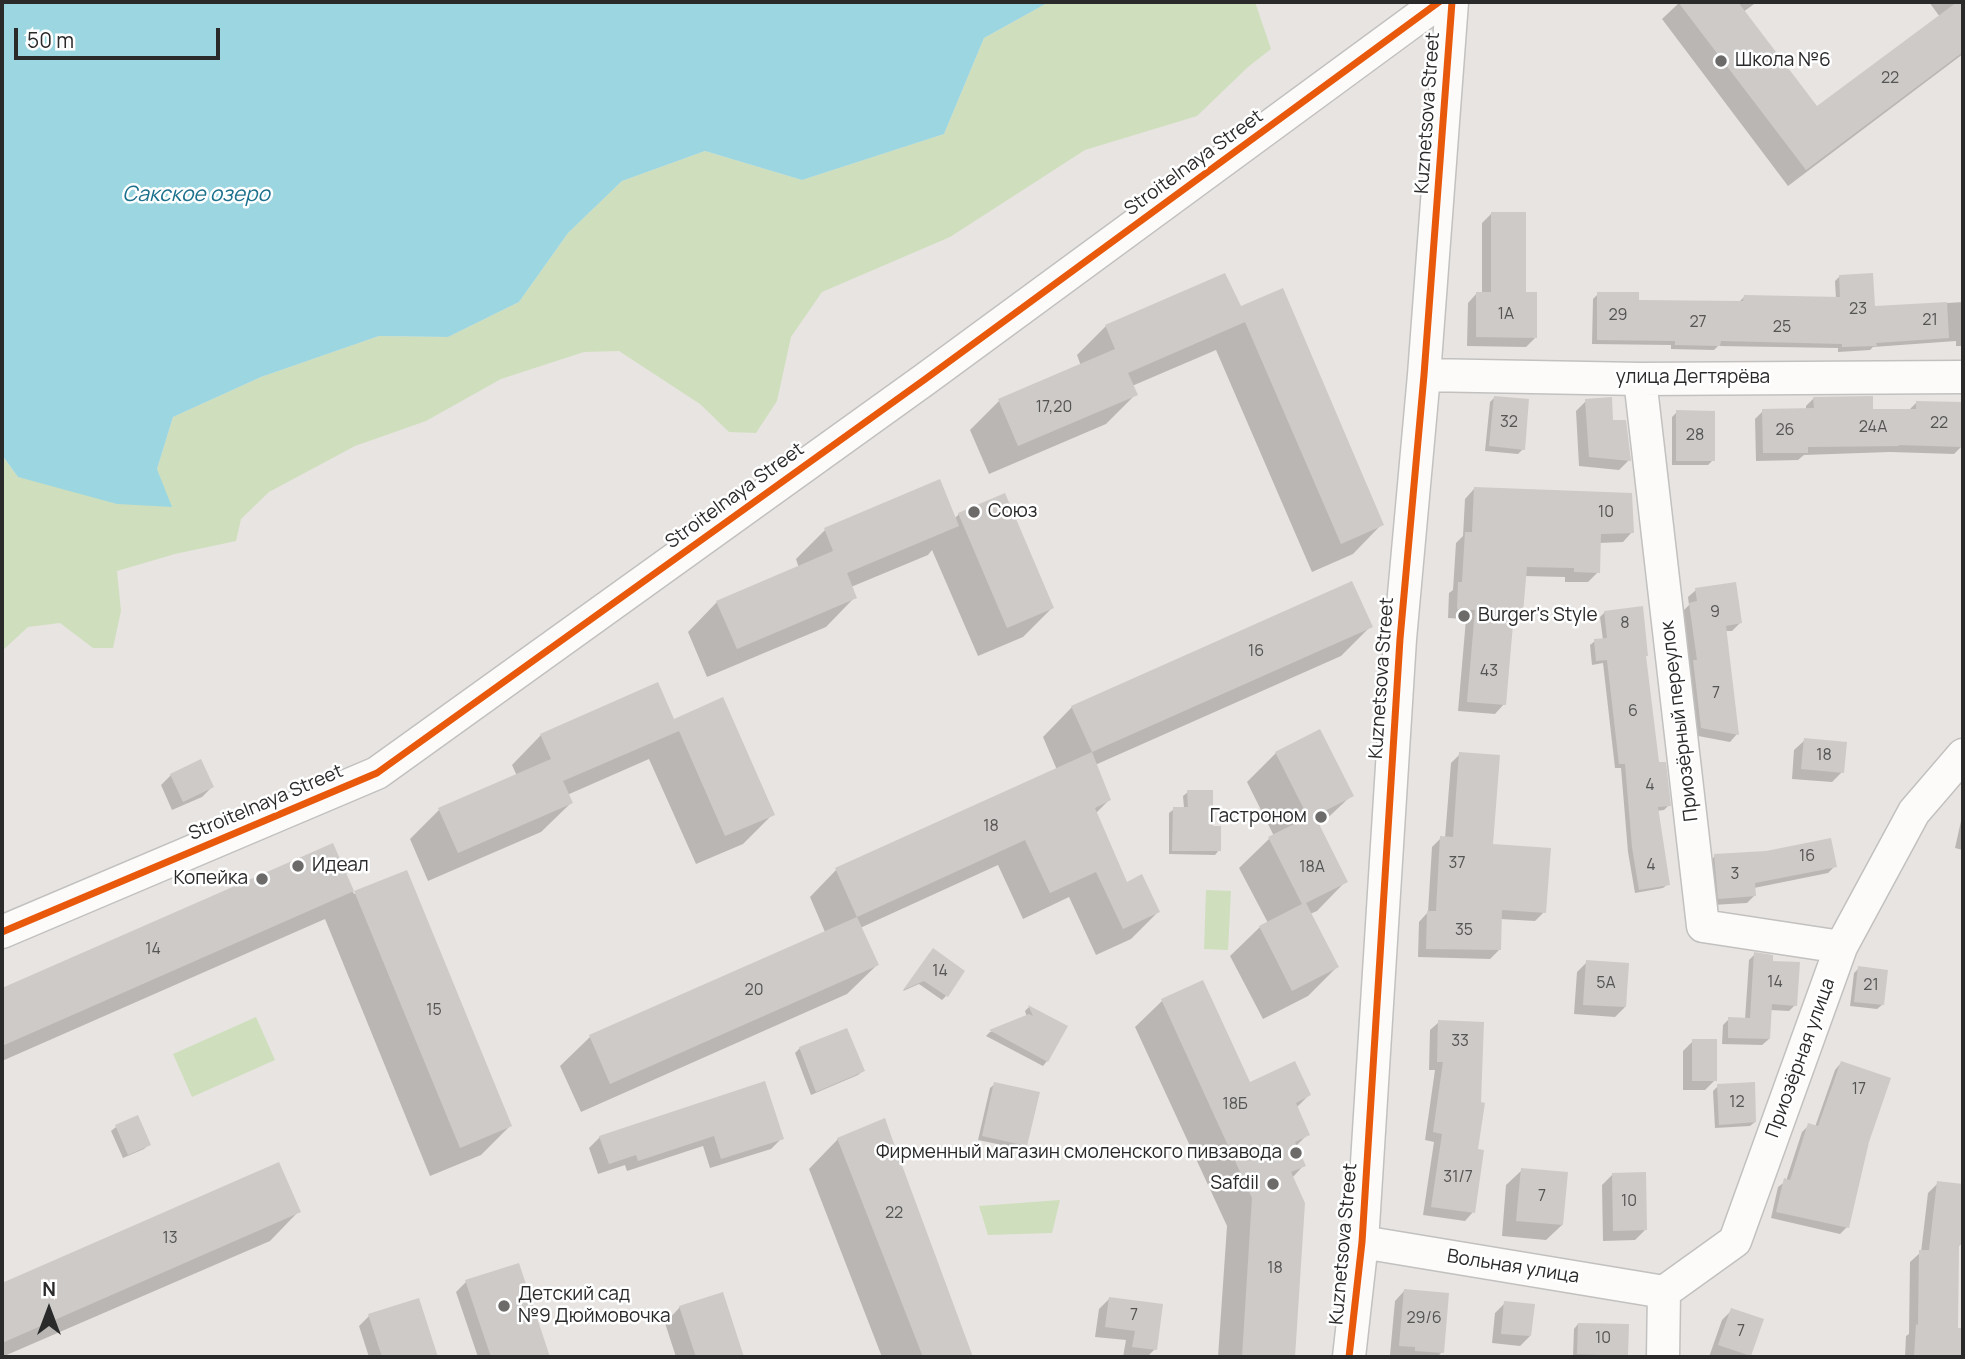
<!DOCTYPE html>
<html>
<head>
<meta charset="utf-8">
<style>
	body { margin:0 }
	#map { position:relative; width:1965px; height:1359px; overflow:hidden; background:#e8e4e1; font-family:Manrope,sans-serif }
	canvas { display:block }
	.frame { position:absolute; inset:0; border:4px solid #2a2a2a; pointer-events:none }
	.north { position:absolute; left:14px; top:1275px; width:70px; height:70px; -webkit-text-stroke:5px #fff; paint-order:stroke; rotate:0deg; font-size:19px; font-weight:700; line-height:28px; text-align:center; color:#2a2a2a }
	.north::after { content:''; display:block; margin:auto; width:24px; height:32px; background:#2a2a2a; clip-path:polygon(50% 0,100% 100%,50% 72%,0 100%) }
	.scale { position:absolute; left:14px; top:28px; width:206px; height:32px; box-sizing:border-box; border:4px solid #2a2a2a; border-top:0; padding-left:9px; font-size:21px; line-height:24px; white-space:nowrap; color:#2a2a2a; -webkit-text-stroke:5px #fff; paint-order:stroke }
</style>
</head>
<body>
<div id="map">
<canvas width="1965" height="1359"></canvas>
<div class="frame"></div>
<div class="north">N</div>
<div class="scale">50 m</div>
</div>
<script>
const ctx = document.querySelector('canvas').getContext('2d');
ctx.lineJoin = 'round';
function paint(path, color) {
  ctx.fillStyle = color;
  ctx.fill(path, 'evenodd');
}
function poly(rows) {
  const path = new Path2D();
  for (const r of rows) {
    path.moveTo(r[0], r[1]);
    for (let i = 2; i < r.length; i += 2) path.lineTo(r[i], r[i + 1]);
  }
  return path;
}
function strokePath(path, color, width, dash) {
  ctx.strokeStyle = color;
  ctx.lineWidth = width;
  ctx.lineCap = dash ? 'butt' : 'round';
  ctx.setLineDash(dash || []);
  ctx.stroke(path);
}
function label(font, color, halo, rows, align = 'center') {
  ctx.font = font + ' Manrope,sans-serif';
  ctx.lineWidth = 5;
  ctx.setLineDash([]);
  ctx.textBaseline = 'middle';
  ctx.strokeStyle = halo;
  ctx.fillStyle = color;
  for (const [text, x, y, turn = 0] of rows) {
    ctx.save();
    ctx.translate(x, y);
    ctx.rotate((+turn || 0) * Math.PI / 180);
    ctx.textAlign = isNaN(turn) ? turn : align;
    if (halo) ctx.strokeText(text, 0, 0);
    ctx.fillText(text, 0, 0);
    ctx.restore();
  }
}
paint(poly([
	[1049,2,1255,2,1271,49,1248,67,1197,116,1085,150,950,237,822,292,791,337,777,401,756,433,729,432,700,404,619,351,584,352,501,379,426,421,355,446,269,492,241,519,236,541,175,554,117,571,121,611,113,648,93,648,60,623,28,627,2,651,2,455,18,477,171,507,157,469,173,417,261,377,379,336,448,337,519,302,568,233,622,181,705,151,802,180,944,134,984,38],
	[1206,890,1231,891,1228,950,1204,949],
	[256,1017,275,1060,192,1097,173,1054],
	[1060,1200,1052,1233,988,1235,979,1206]
]), '#cfdfbd');
paint(poly([
	[2,2,1049,2,984,38,944,134,802,180,705,151,622,181,568,233,519,302,448,337,379,336,261,377,173,417,157,469,172,507,117,504,18,477,2,455]
]), '#9cd7e1');
paint(poly([
	[1680,2,1757,2,1743,12,1817,109,1940,17,1929,2,1963,2,1963,54,1788,186,1662,19],
	[1491,214,1535,338,1526,347,1467,346,1468,303,1477,293,1482,293,1482,223],
	[1840,276,1873,308,1963,302,1963,346,1956,346,1956,341,1873,347,1870,350,1838,352,1838,348,1718,346,1714,350,1671,349,1671,345,1592,344,1593,299,1598,294,1638,302,1739,302,1744,297,1836,299,1835,281],
	[1240,308,1382,524,1353,554,1312,572,1216,350,1132,386,1136,394,1106,424,989,474,970,430,999,401,1081,366,1077,355,1106,326],
	[1495,397,1523,449,1518,454,1485,451,1490,402],
	[1814,398,1871,411,1908,411,1917,402,1962,446,1954,454,1890,452,1804,455,1798,460,1756,461,1755,419,1763,411,1806,410,1806,406],
	[1586,401,1612,422,1629,460,1619,470,1579,466,1576,411],
	[1677,412,1713,460,1708,465,1672,465,1672,417],
	[1474,489,1632,532,1623,542,1599,543,1598,572,1588,582,1565,582,1565,577,1524,576,1522,612,1511,623,1504,704,1495,714,1458,711,1466,619,1448,618,1449,593,1453,590,1456,543,1463,536,1465,499],
	[1004,495,1052,608,1023,637,978,656,932,550,928,555,851,587,855,597,826,627,707,677,688,632,717,602,799,568,796,559,825,530,954,519,959,514],
	[1696,590,1740,623,1732,631,1725,631,1737,734,1730,742,1693,735,1686,670,1689,666,1682,612,1689,605,1688,597],
	[1605,612,1644,657,1658,764,1669,805,1664,810,1656,811,1668,884,1663,888,1635,893,1628,852,1621,768,1615,768,1603,663,1592,665,1590,645,1595,641,1603,640,1600,617],
	[1370,627,1341,656,1095,765,1109,800,1095,814,1126,884,1158,912,1131,939,1096,955,1069,897,1023,919,998,865,860,928,877,965,847,994,581,1112,560,1066,590,1037,825,932,810,897,836,870,1057,770,1043,737,1072,707],
	[673,721,773,814,743,844,696,864,649,759,567,795,571,803,541,832,428,881,410,839,439,810,517,776,512,765,541,735],
	[1805,740,1842,772,1832,782,1792,779,1794,750],
	[1276,753,1352,795,1318,827,1346,881,1317,911,1310,914,1337,967,1308,996,1263,1019,1230,956,1260,927,1268,923,1239,868,1269,839,1274,836,1247,782],
	[1460,754,1491,846,1544,912,1535,921,1500,919,1499,950,1490,959,1418,957,1419,922,1428,912,1432,847,1441,838,1445,838,1451,763],
	[171,775,212,787,202,797,172,810,161,785],
	[1188,792,1211,828,1219,850,1215,855,1169,854,1169,813,1174,809,1184,808,1183,796],
	[1963,812,1963,850,1955,848],
	[332,845,354,894,406,872,510,1126,481,1155,430,1176,325,919,2,1061,2,990],
	[1715,856,1835,866,1828,873,1754,888,1754,896,1747,903,1712,905,1708,863],
	[929,954,946,996,942,1000,919,984,903,991],
	[1755,954,1771,962,1795,1005,1789,1011,1770,1010,1769,1039,1762,1045,1722,1044,1723,1025,1729,1019,1745,1020,1749,960],
	[1587,962,1625,1007,1615,1017,1574,1014,1577,972],
	[1859,968,1882,1005,1877,1009,1850,1006,1854,973],
	[1162,1001,1249,1085,1309,1095,1296,1108,1308,1134,1295,1147,1304,1165,1292,1178,1303,1204,1292,1357,1218,1357,1227,1226,1135,1027],
	[1029,1007,1066,1027,1047,1061,1043,1066,986,1036,990,1032,1027,1017,1025,1011],
	[1439,1022,1476,1151,1473,1212,1465,1221,1423,1215,1434,1142,1425,1140,1435,1070,1429,1070,1430,1030],
	[1693,1041,1715,1080,1705,1090,1683,1090,1683,1051],
	[800,1048,863,1071,858,1075,811,1095,795,1053],
	[1841,1063,1867,1142,1847,1227,1840,1234,1771,1218,1778,1187,1786,1181,1802,1132,1809,1125,1815,1127,1835,1070],
	[764,1083,782,1138,771,1149,710,1168,703,1146,627,1171,625,1165,598,1174,589,1148,600,1137],
	[995,1084,1026,1145,1021,1149,978,1140,990,1088],
	[1718,1086,1755,1122,1750,1126,1715,1128,1713,1091],
	[116,1127,149,1144,144,1149,123,1158,111,1131],
	[838,1139,970,1354,970,1357,882,1357,809,1169],
	[278,1164,299,1211,270,1241,2,1357,2,1285],
	[1522,1170,1562,1225,1546,1240,1502,1236,1506,1185],
	[1612,1175,1645,1230,1635,1240,1603,1241,1602,1185],
	[1938,1183,1963,1186,1963,1235,1961,1244,1957,1248,1957,1329,1963,1330,1963,1357,1905,1357,1906,1336,1909,1334,1910,1262,1921,1252,1928,1193],
	[518,1265,548,1357,478,1357,456,1292,466,1282],
	[1405,1290,1442,1352,1437,1357,1390,1355,1395,1301],
	[721,1294,742,1357,676,1357,665,1323,680,1307],
	[1109,1299,1155,1349,1147,1357,1123,1357,1126,1340,1095,1337,1099,1309],
	[418,1300,436,1357,369,1357,359,1326,369,1316],
	[1505,1303,1530,1336,1520,1346,1492,1343,1495,1313],
	[1732,1310,1761,1320,1749,1357,1709,1357,1722,1320],
	[1578,1324,1626,1355,1624,1357,1573,1357,1574,1329]
]), '#0003');
paint(poly([
	[1678,2,1738,2,1817,106,1957,2,1963,2,1963,52,1806,170],
	[1491,212,1526,212,1526,292,1537,292,1537,338,1476,337,1476,292,1491,292],
	[1225,273,1241,306,1283,288,1384,525,1341,544,1245,322,1128,373,1138,395,1018,446,998,399,1115,349,1105,325],
	[1873,273,1875,306,1947,302,1949,338,1876,343,1877,346,1842,347,1842,344,1721,341,1720,346,1675,345,1675,341,1597,340,1597,292,1639,292,1639,300,1743,301,1744,295,1840,297,1839,275],
	[1494,396,1529,399,1525,450,1489,446],
	[1873,396,1873,409,1916,409,1916,401,1963,402,1963,447,1899,445,1899,446,1808,447,1808,453,1763,453,1762,409,1814,408,1813,397],
	[1612,397,1613,420,1626,420,1631,461,1589,457,1585,399],
	[1676,410,1715,411,1715,461,1676,461],
	[940,479,959,526,847,573,857,598,737,649,716,601,833,551,824,528],
	[1474,487,1632,493,1634,533,1601,534,1600,573,1574,572,1574,568,1527,567,1523,613,1514,613,1506,705,1467,702,1475,610,1457,609,1458,582,1462,582,1465,532,1472,532],
	[1005,493,1054,608,1007,628,958,513],
	[1352,581,1373,627,1092,752,1071,706],
	[1736,582,1742,623,1726,626,1739,735,1701,728,1693,660,1697,660,1689,603,1697,601,1695,588],
	[1643,606,1648,656,1646,656,1659,762,1666,762,1671,806,1658,807,1670,885,1639,890,1632,847,1625,764,1619,764,1607,660,1596,661,1594,639,1607,638,1604,611],
	[658,682,674,719,723,697,775,815,725,836,679,731,563,781,573,803,458,853,438,808,551,759,540,734],
	[1320,729,1354,796,1315,816,1348,882,1306,903,1339,967,1292,991,1259,926,1302,904,1268,837,1308,817,1275,752],
	[1804,738,1847,742,1844,773,1801,769],
	[1092,752,1111,800,1095,808,1127,882,1142,874,1160,912,1123,929,1096,872,1050,893,1025,840,857,917,835,868],
	[1459,752,1500,755,1493,844,1551,848,1546,913,1502,910,1501,950,1426,949,1427,911,1436,911,1440,836,1453,837],
	[201,759,214,787,183,802,170,774],
	[1187,790,1213,790,1213,826,1221,826,1221,851,1172,851,1173,807,1188,807],
	[1831,838,1837,867,1755,883,1756,896,1718,899,1714,854,1766,851],
	[333,843,354,891,2,1046,2,988],
	[407,870,512,1126,460,1148,354,891],
	[857,917,879,965,610,1084,589,1035],
	[933,948,965,971,948,997,924,981,903,990],
	[1754,952,1773,955,1773,961,1800,962,1797,1006,1772,1004,1770,1039,1728,1038,1728,1017,1750,1018],
	[1586,960,1629,963,1626,1007,1583,1005],
	[1858,966,1888,970,1884,1005,1854,1002],
	[1203,980,1250,1082,1295,1061,1311,1095,1296,1103,1310,1135,1295,1142,1306,1166,1291,1172,1305,1203,1295,1357,1242,1357,1252,1198,1161,999],
	[1028,1005,1068,1026,1048,1062,989,1030,1029,1014,1033,1016],
	[1438,1020,1484,1022,1481,1102,1485,1103,1478,1149,1484,1150,1475,1213,1431,1207,1442,1134,1433,1132,1443,1062,1437,1062],
	[847,1028,865,1071,816,1092,799,1047],
	[1692,1039,1717,1039,1717,1081,1692,1081],
	[1841,1061,1891,1078,1869,1142,1849,1228,1776,1212,1784,1178,1790,1180,1808,1123,1818,1126],
	[765,1081,784,1139,721,1159,714,1136,638,1161,636,1155,609,1164,599,1136],
	[994,1082,1040,1092,1027,1146,982,1136],
	[1755,1082,1756,1122,1719,1125,1717,1084],
	[138,1115,151,1145,128,1155,115,1125],
	[885,1118,893,1141,973,1357,923,1357,837,1138],
	[279,1162,301,1212,2,1343,2,1283],
	[1521,1168,1568,1172,1563,1225,1516,1221],
	[1646,1172,1647,1230,1613,1231,1612,1173],
	[1937,1181,1963,1184,1963,1245,1959,1245,1958,1328,1963,1328,1963,1357,1914,1357,1916,1324,1918,1325,1919,1250,1929,1250],
	[519,1263,550,1357,491,1357,465,1280],
	[1404,1289,1449,1293,1444,1353,1415,1351,1415,1347,1399,1346],
	[723,1292,744,1357,696,1357,679,1306],
	[1109,1297,1163,1304,1157,1350,1132,1347,1135,1331,1105,1327],
	[419,1298,438,1357,382,1357,368,1314],
	[1504,1301,1535,1304,1531,1336,1501,1334],
	[1731,1308,1764,1319,1751,1356,1718,1345],
	[1578,1323,1629,1324,1628,1356,1577,1354]
]), '#cdcac8');
const minor = poly([
	[1424,375,1640,379,1963,377],
	[1640,379,1703,926,1841,947],
	[2,932,377,773,924,380,1439,2],
	[1362,1242,1664,1292],
	[1664,1292,1735,1241,1841,947,1914,812,1963,755],
	[1349,1357,1362,1242,1400,639,1424,375,1452,2],
	[1663,1357,1664,1292]
]);
strokePath(minor, '#c2c1c0', 35);
strokePath(minor, '#fcfbfa', 32);
strokePath(poly([
	[2,932,377,773,924,380,1439,2],
	[1349,1357,1362,1242,1400,639,1424,375,1452,2]
]), '#e8590c', 7);
for (const [x, y, r, color] of [
	[1721,61,7,"#6c6b6a"],
	[974,512,7,"#6c6b6a"],
	[1464,616,7,"#6c6b6a"],
	[1321,817,7,"#6c6b6a"],
	[298,866,7,"#6c6b6a"],
	[262,879,7,"#6c6b6a"],
	[1296,1153,7,"#6c6b6a"],
	[1273,1184,7,"#6c6b6a"],
	[504,1306,7,"#6c6b6a"]
]) {
  const dot = new Path2D();
  dot.arc(x, y, r, 0, 2 * Math.PI);
  ctx.fillStyle = color;
  ctx.fill(dot);
  strokePath(dot, '#fff', 2.5);
}
label('16px', '#545453', null, [
	["22",1890,79],
	["23",1858,310],
	["1А",1506,315],
	["29",1618,316],
	["21",1930,321],
	["27",1698,323],
	["25",1782,328],
	["17,20",1054,408],
	["32",1509,423],
	["22",1939,424],
	["24А",1873,428],
	["26",1785,431],
	["28",1695,436],
	["10",1606,513],
	["9",1715,613],
	["8",1625,624],
	["16",1256,652],
	["43",1489,672],
	["7",1716,694],
	["6",1633,712],
	["18",1824,756],
	["4",1650,786],
	["18",991,827],
	["16",1807,857],
	["37",1457,864],
	["4",1651,866],
	["18А",1312,868],
	["3",1735,875],
	["35",1464,931],
	["14",153,950],
	["14",940,972],
	["14",1775,983],
	["5А",1606,984],
	["21",1871,986],
	["20",754,991],
	["15",434,1011],
	["33",1460,1042],
	["17",1859,1090],
	["12",1737,1103],
	["18Б",1235,1105],
	["31/7",1458,1178],
	["7",1542,1197],
	["10",1629,1202],
	["22",894,1214],
	["13",170,1239],
	["18",1275,1269],
	["7",1134,1316],
	["29/6",1424,1319],
	["7",1741,1332],
	["10",1603,1339]
]);
label('19px', '#2a2a2a', '#fff', [
	["Школа №6",1735,61],
	["Союз",988,512],
	["Burger's Style",1478,616],
	["Гастроном",1307,817,"right"],
	["Идеал",312,866],
	["Копейка",248,879,"right"],
	["Фирменный магазин смоленского пивзавода",1282,1153,"right"],
	["Safdil",1259,1184,"right"],
	["Детский сад",518,1295],
	["№9 Дюймовочка",518,1317]
], 'left');
label('19px', '#2a2a2a', '#fff', [
	["Kuznetsova Street",1428,113,-86],
	["Stroitelnaya Street",1194,163,-36],
	["улица Дегтярёва",1693,378],
	["Stroitelnaya Street",735,496,-36],
	["Kuznetsova Street",1382,678,-86],
	["Приозёрный переулок",1680,721,-97],
	["Stroitelnaya Street",266,803,-23],
	["Приозёрная улица",1801,1058,-70],
	["Kuznetsova Street",1344,1244,-85],
	["Вольная улица",1513,1267,9]
]);
label('italic 21px', '#1c718d', '#fff', [
	["Сакское озеро",196,195]
]);
</script>
</body>
</html>
